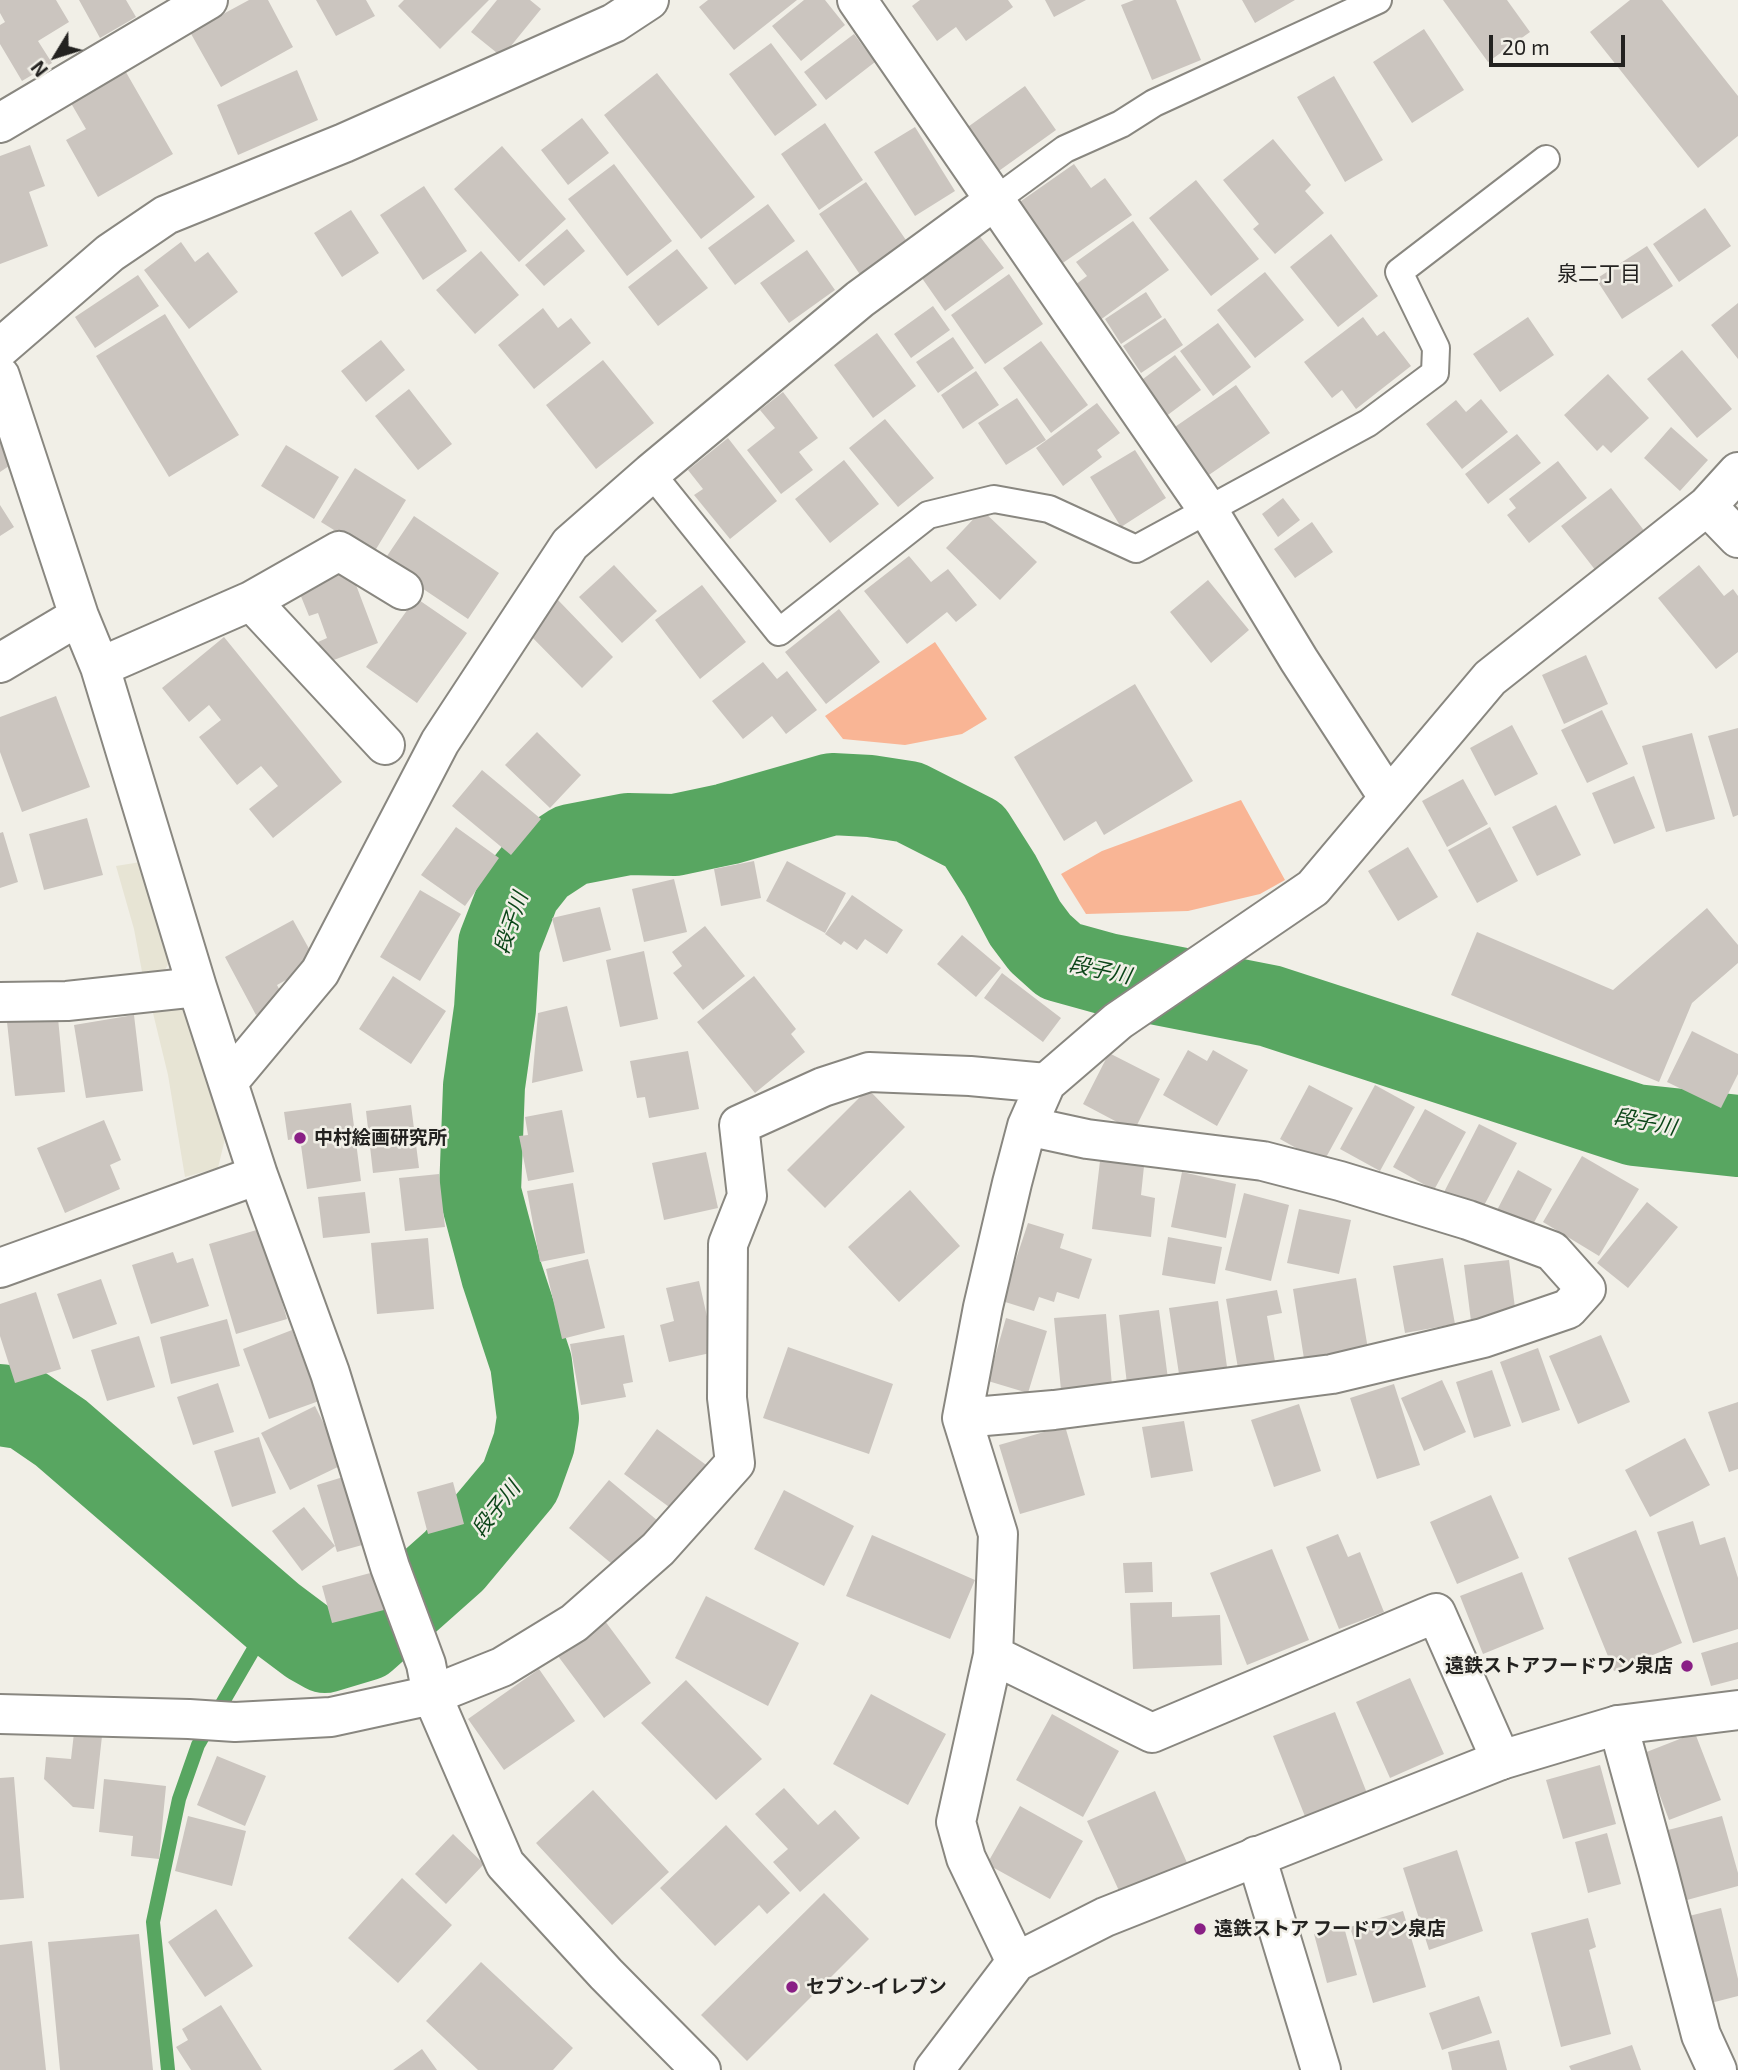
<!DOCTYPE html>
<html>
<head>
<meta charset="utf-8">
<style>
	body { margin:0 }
	#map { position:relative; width:1738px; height:2070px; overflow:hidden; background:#f1efe7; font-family:"Exo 2",sans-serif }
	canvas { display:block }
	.north { position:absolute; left:21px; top:21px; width:70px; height:70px; -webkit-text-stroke:5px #f1efe7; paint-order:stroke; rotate:232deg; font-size:19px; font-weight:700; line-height:28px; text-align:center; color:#232220 }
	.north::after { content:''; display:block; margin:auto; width:24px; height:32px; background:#232220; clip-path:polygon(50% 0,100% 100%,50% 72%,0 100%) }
	.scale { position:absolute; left:1489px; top:35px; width:136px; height:32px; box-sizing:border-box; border:4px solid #232220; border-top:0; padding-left:9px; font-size:21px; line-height:24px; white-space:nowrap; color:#232220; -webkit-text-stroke:5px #f1efe7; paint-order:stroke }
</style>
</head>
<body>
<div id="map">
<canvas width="1738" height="2070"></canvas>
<div class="north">N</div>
<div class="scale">20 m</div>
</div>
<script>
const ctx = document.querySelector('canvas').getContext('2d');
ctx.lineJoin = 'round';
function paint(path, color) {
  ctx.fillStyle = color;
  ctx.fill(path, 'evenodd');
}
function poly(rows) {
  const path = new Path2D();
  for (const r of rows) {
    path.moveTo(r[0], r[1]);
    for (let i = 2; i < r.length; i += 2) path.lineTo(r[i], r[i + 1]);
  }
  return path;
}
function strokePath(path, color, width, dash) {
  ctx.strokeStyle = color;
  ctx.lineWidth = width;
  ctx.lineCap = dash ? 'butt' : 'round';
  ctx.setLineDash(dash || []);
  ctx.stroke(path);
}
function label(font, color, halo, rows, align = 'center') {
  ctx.font = font + ' "Exo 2","Noto Sans JP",sans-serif';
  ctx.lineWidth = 5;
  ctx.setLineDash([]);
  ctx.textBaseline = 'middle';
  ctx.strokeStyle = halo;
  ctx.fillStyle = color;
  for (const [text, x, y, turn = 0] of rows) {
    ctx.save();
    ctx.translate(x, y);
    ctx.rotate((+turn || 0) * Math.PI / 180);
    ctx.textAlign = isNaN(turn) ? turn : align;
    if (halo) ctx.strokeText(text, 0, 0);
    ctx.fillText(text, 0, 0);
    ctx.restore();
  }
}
paint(poly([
	[141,862,172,956,163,974,143,977,134,929,116,866],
	[189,1002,228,1126,218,1168,185,1177,168,1075,152,1009]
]), '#e7e4d4');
paint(poly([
	[935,642,987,719,962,734,905,745,843,739,825,716],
	[1241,800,1285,880,1260,894,1188,911,1086,914,1061,874,1102,851]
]), '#f9b595');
strokePath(poly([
	[168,2070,153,1922,179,1799,198,1745,273,1616]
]), '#58a661', 14);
strokePath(poly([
	[0,1405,26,1409,61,1433,273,1616,309,1643,325,1652,365,1640,454,1561,520,1482,534,1443,538,1418,531,1363,502,1275,480,1192,484,1086,495,1009,499,944,520,890,539,866,571,845,628,834,675,835,727,824,832,794,870,796,909,802,974,835,1000,876,1025,923,1040,943,1060,961,1107,974,1270,1006,1635,1125,1738,1136]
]), '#58a661', 82);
paint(poly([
	[0,0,56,0,69,22,38,41,52,63,22,81,0,44,0,25,5,22,0,13],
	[79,0,126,0,136,17,100,38],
	[249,0,268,0,293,47,221,87,190,32],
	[316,0,366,0,375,16,336,36],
	[404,0,489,0,440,49,398,6],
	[497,0,530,0,541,9,502,57,471,32],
	[708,0,797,0,734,50,699,7],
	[804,0,825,0,845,25,801,61,772,26],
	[920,0,1008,0,1013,7,966,41,956,27,937,41,912,6],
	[1045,0,1086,0,1054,17],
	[1134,0,1176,0,1201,60,1152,80,1121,5],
	[1242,0,1295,0,1255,23],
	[1443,0,1507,0,1530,32,1488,62],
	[1630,0,1662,0,1738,96,1738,136,1698,168,1590,32],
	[1424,29,1464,90,1412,123,1373,62],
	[854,34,875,62,826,100,804,72],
	[771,43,817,105,775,136,729,74],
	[123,67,173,154,98,197,66,140,86,129,68,98],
	[297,70,318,120,238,155,217,105],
	[657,73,755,197,701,239,604,115],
	[1334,76,1383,160,1345,182,1297,97],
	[1025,86,1056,130,996,173,965,129],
	[582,118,609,153,568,185,541,150],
	[825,123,863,180,819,210,781,154],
	[915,127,955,191,915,216,874,152],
	[1273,139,1311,185,1305,191,1324,213,1275,254,1253,229,1259,224,1223,180],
	[30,145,45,186,29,192,48,246,0,264,0,156],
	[502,146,566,219,519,262,454,189],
	[614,164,672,241,627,276,568,199],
	[1074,164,1091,188,1105,178,1132,215,1057,267,1014,206],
	[1196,180,1259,259,1211,296,1149,218],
	[866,182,908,243,861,276,819,214],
	[424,186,467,251,423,280,380,215],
	[768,204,795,241,735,285,708,248],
	[1705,208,1731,246,1679,282,1653,244],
	[351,210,379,253,342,277,314,233],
	[1133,221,1169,270,1096,323,1071,288,1087,276,1076,262],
	[567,229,585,251,544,286,525,265],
	[975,230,1004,268,945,311,917,271],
	[1331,234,1378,296,1338,327,1290,267],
	[181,242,195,262,208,252,238,292,189,329,144,270],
	[1647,246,1673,286,1622,319,1596,279],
	[677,249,708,288,658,326,628,287],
	[807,250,835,290,789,323,760,283],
	[481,251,519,295,475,334,436,290],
	[1265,272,1304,320,1255,358,1217,310],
	[1009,274,1043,324,985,364,951,315],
	[138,275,159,306,95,348,75,317],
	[1146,292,1162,317,1121,344,1105,319],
	[1738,303,1738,359,1711,325],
	[933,306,950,330,911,358,894,334],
	[543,308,558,328,571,318,591,343,534,389,498,345],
	[165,314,239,435,169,477,96,356],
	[1363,317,1377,336,1384,331,1411,366,1356,409,1342,390,1332,398,1304,362],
	[1528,317,1554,355,1500,392,1473,354],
	[1165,318,1183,345,1141,373,1123,346],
	[1218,323,1251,367,1213,396,1180,351],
	[877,333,916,386,873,418,834,365],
	[953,337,974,368,938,393,916,362],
	[381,340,405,370,366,402,341,371],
	[1041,341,1088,405,1051,433,1003,368],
	[1682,350,1732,409,1697,438,1647,379],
	[1175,355,1201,390,1161,420,1135,385],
	[603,360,654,423,596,469,546,405],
	[976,371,999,405,963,429,941,395],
	[1608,374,1649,418,1611,453,1603,445,1597,451,1564,415],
	[1236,385,1270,433,1203,479,1169,431],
	[409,389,452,444,418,470,375,416],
	[783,392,818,438,799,452,813,470,781,494,747,450,775,428,760,410],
	[1017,398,1046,440,1006,465,978,423],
	[1481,399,1508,432,1462,469,1426,424,1456,400,1466,412],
	[1097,403,1120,433,1097,450,1102,457,1063,486,1036,448],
	[885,419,934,478,898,507,849,448],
	[0,424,21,458,0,472],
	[1671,427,1708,460,1680,491,1644,458],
	[1517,434,1541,463,1488,504,1465,474],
	[728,438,777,501,730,539,694,495,703,489,688,470],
	[286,445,339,477,314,519,261,486],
	[1135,450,1166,498,1121,527,1090,477],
	[844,460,879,504,830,543,795,499],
	[1558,461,1587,498,1529,543,1507,515,1516,508,1509,499],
	[355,468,406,500,373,554,321,522],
	[1611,488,1646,533,1596,571,1561,526],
	[1283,498,1300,520,1278,537,1262,514],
	[0,505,14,527,0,536],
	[982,510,1037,562,1000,600,946,548],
	[414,516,499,573,468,619,383,562],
	[1312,522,1333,552,1295,578,1274,549],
	[909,556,931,582,948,569,977,605,956,622,947,612,907,644,864,591],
	[614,565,657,611,622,643,579,597],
	[1699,565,1724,596,1733,589,1738,596,1738,652,1716,669,1658,598],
	[350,569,378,643,326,663,318,642,327,638,318,613,309,616,298,589],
	[1208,580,1249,630,1211,663,1170,612],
	[702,585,746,642,700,679,655,620],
	[416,598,467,633,417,703,366,667],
	[558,600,613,657,582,688,526,631],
	[839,609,880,662,826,704,785,652],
	[224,637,342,782,273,838,249,809,278,786,261,766,237,785,199,737,221,720,209,705,189,722,162,688],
	[1586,655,1608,704,1564,724,1542,675],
	[763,662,777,679,787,671,817,710,786,734,772,716,743,739,712,701],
	[1135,684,1193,781,1104,835,1096,821,1064,841,1014,757],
	[56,696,90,787,22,812,0,752,0,717],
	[1602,710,1628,764,1587,783,1561,730],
	[1512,725,1538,774,1495,796,1470,748],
	[1738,728,1738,815,1733,817,1708,736],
	[537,732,581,775,550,808,505,765],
	[1692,733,1715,819,1666,832,1642,746],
	[482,770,541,819,511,855,452,806],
	[1634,776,1655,828,1614,844,1592,793],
	[1463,779,1488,824,1447,847,1422,801],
	[1556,805,1581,855,1537,876,1512,827],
	[87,818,103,875,44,890,29,834],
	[456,827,499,858,465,906,421,875],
	[1490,827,1518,881,1477,903,1448,850],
	[3,832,18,882,0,888,0,833],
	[1408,847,1438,897,1398,921,1368,871],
	[754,861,761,898,721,906,714,869],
	[787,861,846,893,825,933,766,901],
	[674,879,687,932,644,942,632,889],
	[420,890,461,914,420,981,380,957],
	[852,895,903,930,887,954,865,939,857,950,844,941,841,945,825,934],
	[600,907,611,950,563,962,552,918],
	[1707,908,1738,945,1738,963,1692,1003,1659,1082,1451,995,1477,932,1613,990],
	[293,920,317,963,277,985,285,1000,256,1015,225,957],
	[705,926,745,976,703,1010,673,973,682,966,672,952],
	[962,935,1001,968,976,997,937,964],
	[644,951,658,1019,620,1027,606,960],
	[1002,973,1061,1018,1043,1042,984,998],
	[393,976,446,1011,411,1064,359,1029],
	[754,976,796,1029,791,1034,805,1052,755,1093,697,1022],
	[567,1006,583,1071,532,1083,538,1013],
	[134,1015,143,1091,86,1098,74,1025],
	[58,1018,65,1092,15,1096,7,1022],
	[1692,1031,1738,1054,1738,1074,1721,1108,1667,1082],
	[1188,1050,1207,1061,1213,1050,1248,1070,1217,1126,1163,1095],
	[688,1051,699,1109,649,1118,645,1097,637,1098,630,1061],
	[1109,1053,1160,1079,1134,1131,1083,1104],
	[1309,1085,1353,1108,1323,1163,1280,1139],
	[1375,1085,1415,1107,1380,1171,1340,1149],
	[868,1089,905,1127,825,1208,787,1170],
	[351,1103,361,1181,307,1189,300,1138,288,1140,284,1112],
	[411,1105,419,1168,373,1173,366,1111],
	[1425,1109,1466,1132,1434,1190,1393,1167],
	[562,1110,574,1172,528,1181,519,1136,528,1135,525,1117],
	[104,1120,121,1160,110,1165,120,1189,65,1213,37,1148],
	[1479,1124,1517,1143,1479,1215,1442,1196],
	[706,1152,718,1208,664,1220,652,1163],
	[1582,1156,1639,1189,1599,1256,1543,1222],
	[1100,1161,1144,1166,1141,1195,1155,1198,1151,1237,1092,1229],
	[1518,1170,1552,1189,1530,1230,1496,1212],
	[1182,1172,1236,1184,1226,1238,1171,1227],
	[439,1174,445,1227,405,1231,399,1178],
	[573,1183,585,1253,540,1262,527,1191],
	[910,1190,960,1246,899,1302,848,1247],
	[365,1192,370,1233,323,1238,318,1197],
	[1244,1193,1289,1205,1271,1281,1225,1270],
	[1647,1202,1678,1227,1628,1288,1597,1263],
	[1299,1209,1351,1220,1339,1274,1287,1263],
	[1028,1223,1064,1234,1060,1248,1092,1259,1079,1299,1057,1292,1054,1302,1039,1297,1034,1311,1002,1301],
	[260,1229,287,1319,236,1334,209,1244],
	[1168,1237,1222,1247,1215,1284,1162,1275],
	[428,1238,434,1309,377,1314,371,1243],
	[173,1252,177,1263,193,1258,209,1306,151,1324,132,1265],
	[1443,1258,1455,1324,1405,1333,1393,1266],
	[588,1259,605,1328,562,1339,546,1269],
	[1509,1260,1516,1316,1471,1321,1464,1265],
	[1356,1278,1369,1355,1305,1365,1293,1289],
	[101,1279,117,1324,73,1339,57,1294],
	[699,1281,715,1352,669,1362,660,1325,674,1321,666,1288],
	[1277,1290,1282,1313,1267,1316,1276,1367,1239,1374,1226,1299],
	[36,1292,61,1369,15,1383,0,1336,0,1304],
	[1218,1301,1227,1367,1179,1374,1169,1308],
	[1159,1310,1168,1379,1127,1384,1119,1315],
	[1106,1314,1112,1386,1061,1390,1054,1318],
	[1006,1318,1047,1331,1028,1393,988,1381],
	[227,1319,240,1366,171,1384,160,1337],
	[292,1330,319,1401,269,1419,243,1349],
	[624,1335,633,1382,623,1384,626,1397,581,1405,570,1344],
	[1601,1335,1630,1402,1578,1424,1549,1356],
	[139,1336,155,1387,107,1401,91,1350],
	[788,1347,893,1384,869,1454,763,1418],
	[1538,1348,1560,1410,1522,1423,1500,1362],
	[1492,1370,1511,1426,1474,1438,1456,1382],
	[1442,1380,1466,1432,1424,1451,1401,1398],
	[218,1383,234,1432,193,1445,177,1397],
	[1394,1384,1420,1465,1377,1479,1350,1398],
	[1738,1402,1738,1469,1729,1472,1708,1412],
	[1299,1404,1321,1471,1274,1487,1251,1420],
	[315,1406,344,1464,290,1490,261,1433],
	[1184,1421,1193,1471,1151,1478,1142,1427],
	[1065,1426,1085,1495,1020,1514,999,1445],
	[657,1429,709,1467,676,1512,624,1474],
	[259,1437,276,1493,232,1507,214,1451],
	[1685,1438,1710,1485,1650,1517,1625,1470],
	[353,1474,373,1542,337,1552,317,1485],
	[609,1480,664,1526,624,1574,569,1528],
	[453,1482,464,1524,428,1534,417,1492],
	[784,1490,854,1526,824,1586,754,1549],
	[1491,1495,1519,1558,1457,1584,1430,1522],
	[304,1507,335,1546,302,1571,272,1531],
	[1693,1521,1700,1545,1725,1537,1738,1578,1738,1629,1693,1643,1657,1532],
	[1636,1530,1682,1643,1614,1671,1568,1558],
	[1338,1534,1348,1557,1360,1552,1384,1612,1339,1629,1306,1547],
	[872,1535,975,1580,950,1639,846,1596],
	[1272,1549,1309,1640,1247,1665,1210,1573],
	[1152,1562,1153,1592,1125,1593,1123,1563],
	[374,1572,384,1610,332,1623,322,1586],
	[1522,1572,1544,1629,1483,1654,1460,1596],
	[706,1596,799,1643,768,1706,675,1658],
	[1172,1602,1172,1617,1220,1615,1222,1665,1133,1669,1130,1603],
	[605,1621,651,1683,604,1718,558,1656],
	[1738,1642,1738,1679,1711,1686,1701,1653],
	[539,1669,575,1721,504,1770,468,1719],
	[1410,1678,1444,1754,1390,1778,1356,1702],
	[686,1680,762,1759,716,1800,641,1723],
	[871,1694,946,1734,908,1805,833,1764],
	[1335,1712,1374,1811,1312,1834,1273,1736],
	[1052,1714,1119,1751,1083,1817,1016,1780],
	[74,1733,102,1736,94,1809,73,1807,44,1779,46,1757,71,1759],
	[1695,1733,1721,1800,1669,1820,1644,1753],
	[217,1756,266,1776,245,1826,197,1805],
	[1600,1765,1616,1824,1563,1839,1546,1780],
	[14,1777,24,1898,0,1900,0,1778],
	[104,1779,166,1786,159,1859,131,1856,133,1836,99,1832],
	[784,1788,818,1825,835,1810,860,1838,800,1892,773,1862,788,1849,755,1814],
	[593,1790,669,1872,612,1925,536,1843],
	[1155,1791,1193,1876,1126,1906,1087,1821],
	[1020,1806,1083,1841,1050,1899,987,1864],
	[188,1816,246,1831,232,1886,175,1871],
	[1722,1816,1738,1873,1738,1886,1687,1900,1668,1830],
	[726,1825,790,1893,767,1914,759,1905,715,1946,660,1888],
	[1607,1833,1621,1884,1588,1893,1575,1842],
	[453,1834,484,1864,446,1904,415,1874],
	[1457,1850,1483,1931,1429,1950,1403,1868],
	[402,1878,452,1925,398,1983,348,1938],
	[824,1893,869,1939,747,2061,701,2015],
	[1721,1908,1738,1979,1738,1996,1707,2004,1685,1917],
	[216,1909,253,1966,205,1997,168,1942],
	[1403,1911,1426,1987,1373,2003,1350,1927],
	[1588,1918,1596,1947,1589,1950,1611,2034,1561,2047,1531,1933],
	[1344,1927,1357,1975,1327,1983,1314,1934],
	[139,1934,153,2070,60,2070,48,1942],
	[32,1941,46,2070,0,2070,0,1945],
	[481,1962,573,2048,553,2070,478,2070,426,2021],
	[1479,1996,1492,2033,1442,2050,1429,2013],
	[221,2005,262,2070,191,2070,176,2047,188,2040,182,2029],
	[1499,2040,1507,2070,1452,2070,1448,2052],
	[1632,2045,1641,2070,1571,2070,1569,2066],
	[422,2049,437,2070,393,2070]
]), '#cbc5bf');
const lane = poly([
	[994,201,1065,149,1121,124,1154,103,1378,0],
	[651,473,779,632,928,515,994,499,1049,509,1136,549,1368,423,1435,373,1436,348,1399,272,1546,159]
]);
const street = poly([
	[857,0,1208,510,1299,660,1388,797],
	[0,123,208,0],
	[0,348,110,253,166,215,344,143,614,23,649,0],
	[0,376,79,616,100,667,197,987,258,1175,330,1373,390,1567,426,1664,432,1695,505,1864,606,1974,701,2070],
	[1707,506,1738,538],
	[251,601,339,551,403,590],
	[0,663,79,616],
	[100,667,251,601,385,745],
	[0,1002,67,1001,197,987],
	[229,1081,320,972,440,742,570,544,651,473,860,299,994,201],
	[0,1268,258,1175],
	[962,1418,1054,1410,1332,1374,1483,1338,1568,1309,1586,1289,1552,1251,1468,1220,1340,1181,1263,1161,1087,1139,1027,1126],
	[993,1655,1152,1733,1436,1613,1501,1760],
	[0,1714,189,1719,235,1722,331,1717,432,1695,502,1667,574,1623,658,1549,735,1463,727,1398,728,1244,747,1196,739,1125,823,1087,869,1072,970,1076,1046,1083],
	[1618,1725,1658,1870,1701,2035,1717,2070],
	[1256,1856,1321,2070],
	[1016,1962,966,1858,956,1822,993,1655,998,1534,962,1418,983,1307,1012,1183,1027,1126,1046,1083,1118,1021,1313,888,1490,678,1707,506,1738,472]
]);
const secondary = poly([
	[934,2070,1016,1962,1105,1917,1501,1760,1618,1725,1738,1710]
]);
strokePath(lane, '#898780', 30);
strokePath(street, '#898780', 42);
strokePath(secondary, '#898780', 42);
strokePath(lane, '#fff', 26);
strokePath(street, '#fff', 38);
strokePath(secondary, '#fff', 38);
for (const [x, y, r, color] of [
	[300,1138,7,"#891f85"],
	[1687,1666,7,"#891f85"],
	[1200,1929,7,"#891f85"],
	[792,1987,7,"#891f85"]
]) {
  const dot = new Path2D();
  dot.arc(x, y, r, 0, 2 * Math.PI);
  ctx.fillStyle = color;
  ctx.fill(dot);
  strokePath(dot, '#f1efe7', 2.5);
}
label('bold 19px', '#232220', '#f1efe7', [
	["中村絵画研究所",314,1138],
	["遠鉄ストアフードワン泉店",1673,1666,"right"],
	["遠鉄ストア フードワン泉店",1214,1929],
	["セブン-イレブン",806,1987]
], 'left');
label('21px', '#232220', '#f1efe7', [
	["泉二丁目",1599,274]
]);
label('italic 21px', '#0b4518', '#f1efe7', [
	["段子川",511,923,-71],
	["段子川",1100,970,12],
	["段子川",1645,1122,11],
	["段子川",496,1509,-52]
]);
</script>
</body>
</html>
